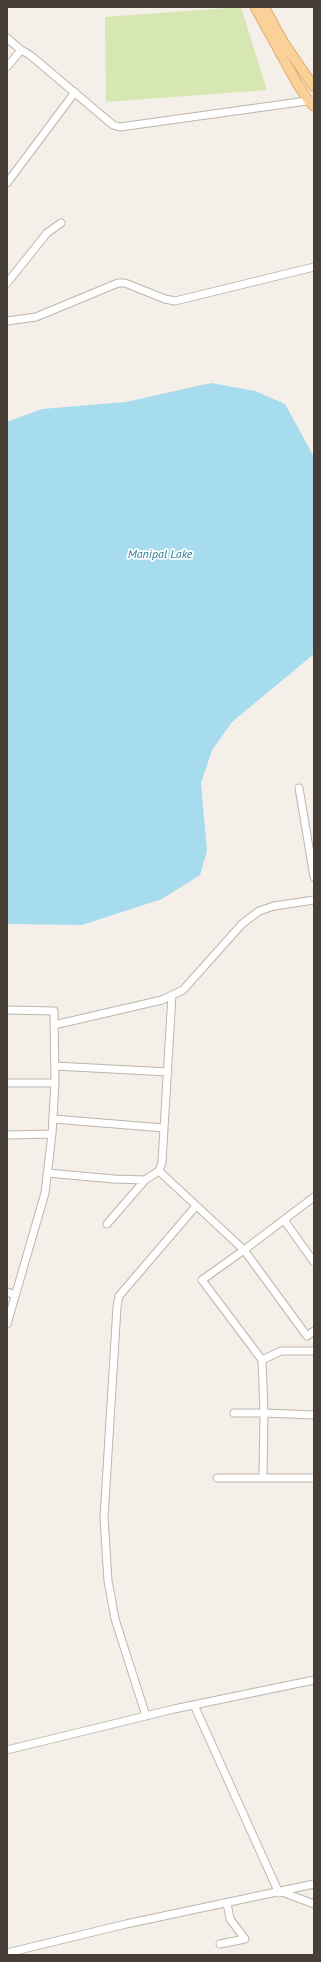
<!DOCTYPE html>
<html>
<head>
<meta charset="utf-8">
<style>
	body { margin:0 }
	#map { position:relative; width:321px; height:1962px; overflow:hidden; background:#f4efe9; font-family:"PT Sans",sans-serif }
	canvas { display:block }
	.frame { position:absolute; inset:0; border:8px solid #473f37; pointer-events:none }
</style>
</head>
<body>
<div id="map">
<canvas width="321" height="1962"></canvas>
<div class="frame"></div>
</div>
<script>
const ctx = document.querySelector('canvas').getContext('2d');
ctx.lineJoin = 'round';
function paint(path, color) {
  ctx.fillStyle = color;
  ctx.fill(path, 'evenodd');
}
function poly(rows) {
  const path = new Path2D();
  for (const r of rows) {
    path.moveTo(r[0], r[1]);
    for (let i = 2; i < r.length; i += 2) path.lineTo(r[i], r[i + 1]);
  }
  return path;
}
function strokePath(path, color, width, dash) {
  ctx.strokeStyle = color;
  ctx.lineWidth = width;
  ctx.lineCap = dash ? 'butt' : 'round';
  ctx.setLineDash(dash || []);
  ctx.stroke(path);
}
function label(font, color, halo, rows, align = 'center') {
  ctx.font = font + ' "PT Sans",sans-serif';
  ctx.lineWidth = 3.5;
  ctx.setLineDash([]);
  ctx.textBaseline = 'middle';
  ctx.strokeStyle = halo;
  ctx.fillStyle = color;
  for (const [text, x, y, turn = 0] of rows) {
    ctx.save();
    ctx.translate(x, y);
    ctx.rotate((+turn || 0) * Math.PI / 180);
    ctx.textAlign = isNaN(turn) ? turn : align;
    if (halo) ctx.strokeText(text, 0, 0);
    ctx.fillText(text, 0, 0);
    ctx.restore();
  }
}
paint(poly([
	[241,7,267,90,106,102,105,17]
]), '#d7e7b3');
paint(poly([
	[211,383,255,391,285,404,314,457,314,654,232,722,212,750,201,783,207,851,200,875,162,899,82,925,7,924,7,422,42,409,126,402]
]), '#a7dcef');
const minor = poly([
	[7,38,21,50,7,67],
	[21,50,30,55,113,125,120,127,314,100],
	[7,183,75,92],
	[7,283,47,233,61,223],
	[7,321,36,317,118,283,125,283,165,299,175,301,314,267],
	[299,788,314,877],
	[7,1010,54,1011,55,1083,52,1134,45,1193,7,1324],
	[54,1025,162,1000,183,990,242,924,259,911,274,906,314,900],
	[55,1066,168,1072],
	[7,1083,55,1083],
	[53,1119,164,1128],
	[7,1135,52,1134],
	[159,1171,244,1250,202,1280,262,1360,264,1413,314,1415],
	[47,1173,114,1179,145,1180,159,1171,162,1162,172,995],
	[314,1197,244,1250,307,1336,314,1331],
	[284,1220,314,1262],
	[107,1224,145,1180],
	[7,1292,15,1295],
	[262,1360,281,1351,314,1351],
	[234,1413,264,1413,263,1478],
	[217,1478,314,1478],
	[194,1705,279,1893],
	[146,1716,115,1619,108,1581,104,1518,117,1307,119,1296,196,1206],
	[7,1750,174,1709,314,1680],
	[282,1892,314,1904],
	[220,1944,245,1939,230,1919,227,1903],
	[7,1953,126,1924,314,1884]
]);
const major = poly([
	[255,7,298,85,308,100,314,106],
	[264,7,284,43,314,87]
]);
strokePath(minor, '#bfb5ab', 9);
strokePath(major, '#e1ab6a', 11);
strokePath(minor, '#fff', 7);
strokePath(major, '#fbd19a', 9);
label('italic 12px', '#2e7c99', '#fff', [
	["Manipal Lake",160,555]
]);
</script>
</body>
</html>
